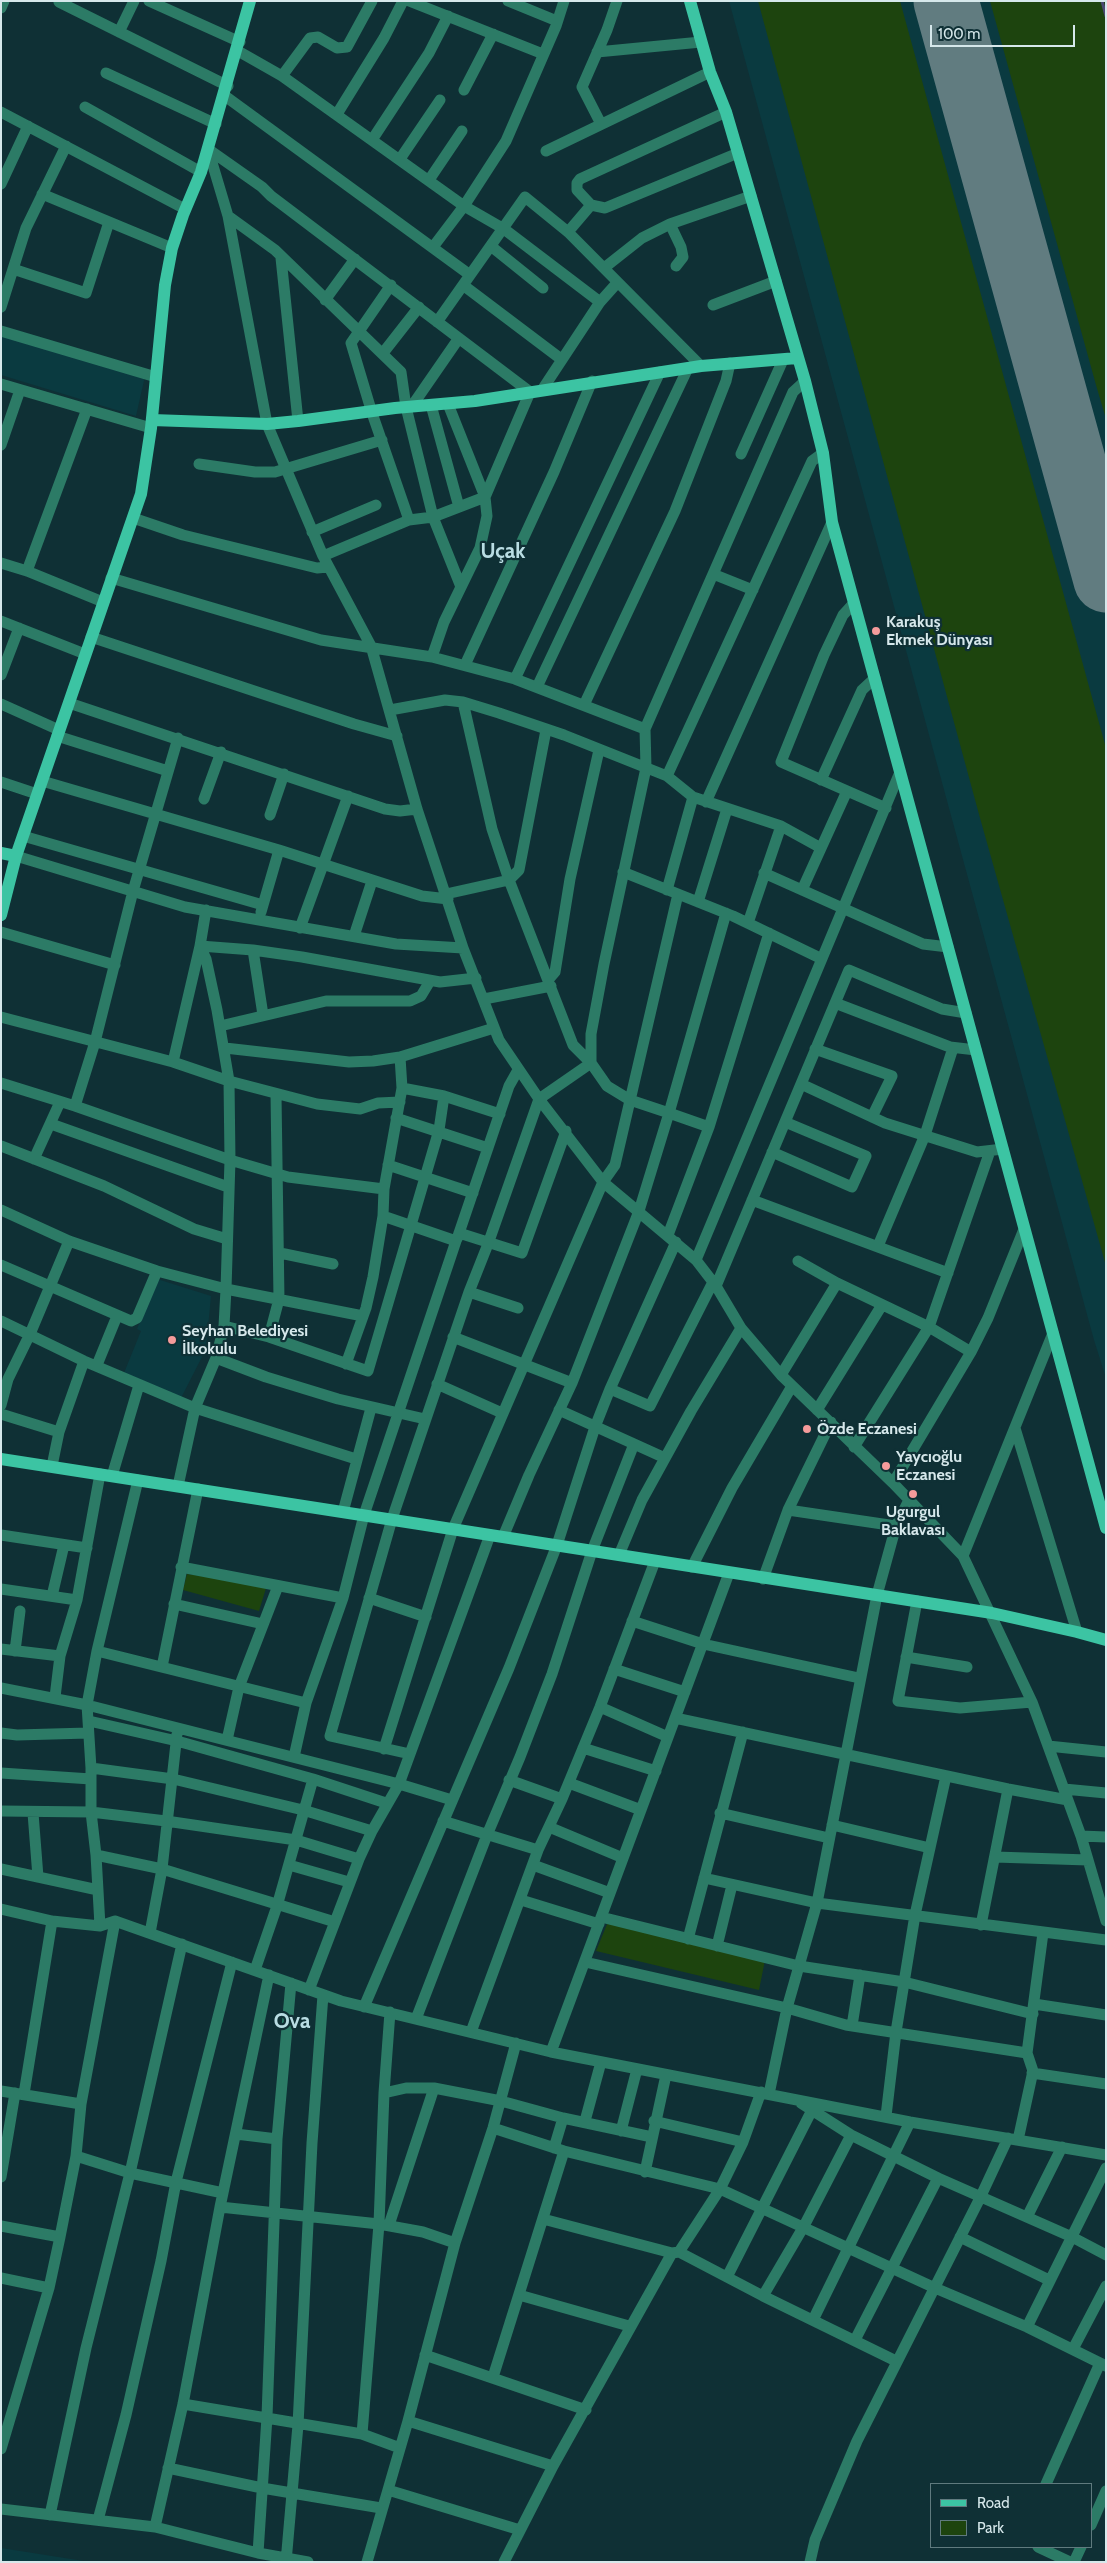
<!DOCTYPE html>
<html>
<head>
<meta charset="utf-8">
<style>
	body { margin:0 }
	#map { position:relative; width:1107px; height:2563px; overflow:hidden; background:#0f3035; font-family:Cabin,sans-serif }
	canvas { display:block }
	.frame { position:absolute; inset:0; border:2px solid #d6e8eb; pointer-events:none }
	.legend { position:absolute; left:930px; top:2483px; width:162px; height:65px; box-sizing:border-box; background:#0f3035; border:1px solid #5f7a7e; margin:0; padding:6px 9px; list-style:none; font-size:15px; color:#d6e8eb }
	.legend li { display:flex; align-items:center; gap:10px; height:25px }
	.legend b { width:25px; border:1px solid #5f7a7e }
	.scale { position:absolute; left:930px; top:25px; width:145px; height:22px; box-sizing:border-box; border:2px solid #d6e8eb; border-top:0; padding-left:6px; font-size:15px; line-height:18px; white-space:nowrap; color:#d6e8eb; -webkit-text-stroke:4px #0f3035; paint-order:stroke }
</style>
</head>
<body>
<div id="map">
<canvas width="1107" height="2563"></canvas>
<div class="frame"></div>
<ul class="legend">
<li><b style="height:6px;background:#3cc4a3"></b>Road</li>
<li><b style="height:14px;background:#1d440e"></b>Park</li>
</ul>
<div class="scale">100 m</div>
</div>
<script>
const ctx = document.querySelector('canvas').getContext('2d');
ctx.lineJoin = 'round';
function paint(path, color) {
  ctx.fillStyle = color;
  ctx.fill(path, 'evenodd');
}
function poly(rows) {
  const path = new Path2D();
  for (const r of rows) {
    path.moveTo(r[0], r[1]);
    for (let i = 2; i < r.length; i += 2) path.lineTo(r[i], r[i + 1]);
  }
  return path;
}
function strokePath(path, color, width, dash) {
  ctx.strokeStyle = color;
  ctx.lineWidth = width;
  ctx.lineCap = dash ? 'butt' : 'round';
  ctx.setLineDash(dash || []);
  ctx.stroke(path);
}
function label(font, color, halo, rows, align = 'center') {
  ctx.font = font + ' Cabin,sans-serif';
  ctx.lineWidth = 4.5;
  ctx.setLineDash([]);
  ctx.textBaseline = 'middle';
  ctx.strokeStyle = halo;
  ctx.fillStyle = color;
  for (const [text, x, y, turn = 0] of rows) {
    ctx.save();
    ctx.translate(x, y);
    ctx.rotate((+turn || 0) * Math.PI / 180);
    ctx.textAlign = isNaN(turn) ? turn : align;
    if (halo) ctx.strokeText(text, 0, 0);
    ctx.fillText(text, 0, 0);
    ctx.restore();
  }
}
paint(poly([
	[729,1,1106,1,1106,1378,1094,1340],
	[1,336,145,376,136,416,1,375],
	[157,1279,211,1296,206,1349,181,1398,124,1373,141,1331,137,1329],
	[1,2548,90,2562,1,2562]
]), '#0a3a40');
paint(poly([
	[758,1,900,1,1106,748,1106,1266,980,818],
	[990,1,1106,1,1106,419,1096,385],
	[187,1574,267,1585,259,1611,183,1590],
	[608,1922,766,1955,759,1990,596,1951]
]), '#1d440e');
strokePath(poly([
	[1102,1,1106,16]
]), '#494971', 3);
strokePath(poly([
	[1076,474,1085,493,1106,507],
	[1100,560,1101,544,1106,535]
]), '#617c80', 26);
strokePath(poly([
	[946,1,1106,580]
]), '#617c80', 65);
strokePath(poly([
	[149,1,240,42],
	[409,1,543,54],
	[508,1,557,21],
	[59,2,228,86],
	[1,8,4,1],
	[119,32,134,1],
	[238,51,282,76,464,206,504,229,600,302],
	[597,52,701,42],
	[106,73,216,124],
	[282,76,310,38,318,37,337,48,347,47,372,1],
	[464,90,493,34],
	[225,96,470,275],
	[85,107,201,172],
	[1,112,185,209],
	[726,112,580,179,577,183,577,190,591,205,605,208,738,153],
	[337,114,384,38,403,1],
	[601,124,582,87,607,30,617,1],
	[372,140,429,53,448,16],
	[208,149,228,216,267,424,323,556,371,646,417,809,463,948,499,1040,539,1099,603,1182,696,1260,716,1286,741,1328,781,1375,893,1483,963,1556,1032,1702,1081,1836,1106,1921],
	[208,149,262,187,271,196,530,392,485,497,433,517,409,520,323,556],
	[546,151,710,72],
	[400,159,440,100],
	[429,180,462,131],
	[1,184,28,126],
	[42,194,172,248],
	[228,216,275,250,401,372,406,407,433,517,461,587],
	[670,224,681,247,683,257,676,266],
	[568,232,591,205],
	[433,247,464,206,506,141,556,26,564,1],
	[492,247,543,288],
	[281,258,298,421],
	[604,268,642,238,670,224,751,196],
	[13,269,86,293,109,222],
	[391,285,351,343,372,413,409,520],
	[463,285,561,359],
	[325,300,355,259],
	[713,305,776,281],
	[1,307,26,228,66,146],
	[437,322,525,197,568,232,701,366],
	[1,331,156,377],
	[383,353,419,307],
	[1,384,151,428],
	[542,390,600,302,617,283],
	[431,405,459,507],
	[412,406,459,338],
	[1,445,20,390],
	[741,454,783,360],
	[199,464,255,472,275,472,382,440],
	[133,518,183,535,317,568,328,567],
	[312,532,376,505],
	[1,563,27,571,103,602],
	[27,571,87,409],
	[713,574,753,590],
	[111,578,321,640,432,657,515,679,645,729,646,768,604,964,591,1034,591,1063,573,1045,509,880,492,829,463,702],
	[854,603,843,615,824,655,781,762,886,808],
	[1,621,85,654],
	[91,637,354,724,397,736],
	[432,657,444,622,480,548,487,516,485,497,448,404],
	[465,665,554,472,592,381],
	[1,675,19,628],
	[515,679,660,372],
	[537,687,688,368],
	[69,703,385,809,400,811,417,809],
	[1,704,59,730],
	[584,705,675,511,726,381,730,363],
	[390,710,445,700,463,702,499,713,564,735,667,776,693,797,781,826,821,848],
	[645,729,793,392,805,381],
	[57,736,168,771],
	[667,776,812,461,823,453],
	[821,780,862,690,875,678],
	[42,781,279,850,422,896,448,899],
	[1,782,37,794],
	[204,799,221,752],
	[706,802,832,522],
	[270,815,284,774],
	[23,836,263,905],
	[16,856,185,907,396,944,463,948],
	[623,872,733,916,820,958],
	[764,873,923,944,948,947],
	[667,890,693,797],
	[802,890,847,791],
	[446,894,509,880,519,870,546,730],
	[698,902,727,809],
	[261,912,279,850],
	[748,923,781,826],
	[300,928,348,796],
	[1,932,115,965],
	[354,936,372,881],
	[253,950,263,1015],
	[549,979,555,972,570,879,599,750],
	[484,999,551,986],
	[835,1003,950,1047,976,1050],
	[966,1013,942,1009,849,970,801,1084,885,1123,977,1152,1003,1149],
	[1,1017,173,1062,200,946,206,910],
	[220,1026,326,1001,410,1001,421,996,430,981],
	[225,1048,349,1062,373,1061,400,1057,494,1028],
	[815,1049,892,1076,872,1117],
	[173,1062,229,1081,317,1104,360,1109,378,1103,400,1102],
	[1,1083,75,1106,230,1160,288,1177,384,1189],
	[402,1088,444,1096,500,1114],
	[75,1106,95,1042,133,891,178,738],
	[396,1118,488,1148],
	[51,1124,228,1187],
	[1,1146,104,1186,194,1229,227,1239],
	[772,1152,852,1187,866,1156,785,1122],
	[34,1159,60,1102],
	[388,1165,473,1193],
	[752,1200,948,1273],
	[1,1210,69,1241,157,1271,226,1289,363,1316],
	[459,1233,522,1253,566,1131],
	[668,1235,709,1127],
	[457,1239,509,1086,518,1070],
	[878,1246,925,1135,953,1048],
	[280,1253,333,1264],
	[696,1260,900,772],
	[798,1261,837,1283,929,1327,971,1352],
	[1,1265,131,1321,137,1318,157,1271],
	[716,1286,801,1084],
	[469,1292,518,1308],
	[1,1321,84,1361,195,1408,356,1459],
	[224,1326,269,1337,368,1371,439,1130,444,1096],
	[269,1337,279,1299,276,1095],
	[453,1337,572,1383],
	[216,1358,266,1377,338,1399,425,1419],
	[346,1364,366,1308,373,1277,383,1216,384,1189,402,1088,400,1057],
	[97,1365,117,1316],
	[781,1375,837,1283],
	[437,1384,502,1413],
	[610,1389,650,1406,713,1282],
	[1,1405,8,1379,30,1334,69,1241],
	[559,1410,665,1458],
	[817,1410,882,1305],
	[1,1414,59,1432],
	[1015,1428,1077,1632],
	[854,1447,929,1327,990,1151],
	[52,1466,59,1432,84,1361],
	[112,1476,139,1385],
	[893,1483,971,1352,988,1318,1024,1229],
	[178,1486,195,1408,216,1358,224,1326,226,1289,230,1160,229,1081,217,1010,206,959,200,946,253,950,302,957,440,982,476,978],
	[788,1510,896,1526],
	[343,1512,371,1408],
	[1,1535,87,1548],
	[503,1537,529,1475,572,1383,639,1211,669,1113,709,1127,769,933],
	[619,1555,642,1500,691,1411,741,1328],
	[963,1556,1053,1333],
	[181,1567,343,1598],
	[692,1567,732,1488,792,1386],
	[763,1579,788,1510,831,1422],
	[1,1589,77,1600],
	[52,1596,64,1545],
	[369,1598,426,1617],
	[917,1601,898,1701,960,1708,1032,1702],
	[174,1604,263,1624],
	[632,1621,703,1644,859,1678],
	[1,1649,60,1656],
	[15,1651,20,1611],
	[97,1651,306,1703],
	[906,1657,967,1667],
	[162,1667,198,1489],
	[614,1669,685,1692],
	[1,1688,87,1705,399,1784,452,1800],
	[55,1697,60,1656,77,1600,100,1474],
	[600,1707,668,1737],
	[675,1718,1008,1789,1068,1800],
	[89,1721,177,1741,313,1779,386,1803],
	[1,1733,17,1735,88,1733],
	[227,1740,239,1687,278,1586],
	[1048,1746,1106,1752],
	[583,1748,656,1771],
	[384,1749,453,1529,603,1182,615,1165,678,894],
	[410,1754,330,1736,392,1519,469,1292,488,1244,539,1099,591,1063,607,1086,630,1100,669,1113,726,913],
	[294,1757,306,1703,343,1598,364,1515,456,1241,383,1216],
	[91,1768,173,1779,303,1810,372,1831],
	[1,1773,91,1779],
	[509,1780,562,1799],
	[569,1783,641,1810],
	[1064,1789,1106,1793],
	[1,1811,91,1812,166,1821,296,1840,359,1859],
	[33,1813,38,1877],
	[720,1813,829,1838],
	[443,1821,538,1850],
	[832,1825,930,1848],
	[549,1827,623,1858],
	[1081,1836,1106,1837],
	[96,1855,162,1869,335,1922],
	[995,1857,1088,1860],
	[289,1865,349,1882],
	[533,1865,610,1893],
	[1,1869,98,1890],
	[704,1878,817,1903,1106,1940],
	[521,1900,599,1924],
	[1,1909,52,1921,100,1926,115,1921,341,2001,551,2052,910,2122,1106,2155],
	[601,1917,799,1966,904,1982,1033,2014],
	[981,1925,1008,1789],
	[100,1926,96,1855,91,1812,91,1768,87,1705,97,1651,138,1480],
	[150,1933,162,1869,177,1734],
	[688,1939,743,1732],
	[717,1946,732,1885],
	[585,1962,787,2008,846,2025,1027,2053],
	[255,1970,277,1906,313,1779],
	[309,1990,359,1859,372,1831,399,1784,490,1535],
	[1034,2004,1106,2015],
	[364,2007,509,1668,557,1545,595,1427,610,1389,676,1242],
	[416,2019,487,1835,520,1757,552,1674,592,1551,634,1444],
	[852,2026,860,1975],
	[471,2032,538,1850,562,1799,600,1707,655,1561],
	[551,2052,729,1573],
	[1032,2073,1106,2084],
	[1,2091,81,2104],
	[384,2093,406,2088,434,2088,501,2101,563,2118,652,2137],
	[24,2094,52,1921],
	[769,2094,787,2008,817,1903,877,1595,896,1526,909,1500],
	[801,2103,851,2135,938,2178,1072,2237,1106,2255],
	[886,2116,896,2032,915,1915,946,1776],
	[585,2121,601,2062],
	[654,2121,743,2142],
	[493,2128,564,2151,720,2189,935,2288,1027,2327,1106,2366],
	[621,2131,637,2069],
	[236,2134,277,2139],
	[1018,2140,1033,2071,1027,2053,1043,1933],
	[554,2148,563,2118],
	[76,2156,130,2173,223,2193],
	[645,2172,666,2075],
	[1,2177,15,2093],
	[220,2207,379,2224,423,2232,455,2243],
	[1027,2217,1062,2147],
	[543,2219,672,2253,679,2252,763,2296,896,2361],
	[389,2225,434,2088],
	[1,2226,60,2237],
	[960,2237,1049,2280],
	[679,2252,720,2189,743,2142,761,2092],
	[727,2277,812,2110],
	[1,2278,49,2288],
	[519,2295,629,2326],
	[763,2296,804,2226,851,2135],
	[813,2320,910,2122],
	[1027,2327,1106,2168],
	[855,2340,938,2178],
	[1073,2349,1106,2286],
	[425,2355,586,2410],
	[493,2377,564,2151],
	[183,2404,362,2434,400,2448],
	[408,2421,553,2466],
	[362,2434,379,2224,384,2093,390,2012],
	[1,2449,49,2288,60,2237,76,2156,81,2104,115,1921],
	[168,2468,262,2488,381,2508],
	[1046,2484,1100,2363],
	[388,2490,520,2530],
	[1,2509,155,2527,258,2553,308,2562],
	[50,2515,86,2348,130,2173,182,1944],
	[98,2520,126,2415,161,2261,176,2182,232,1962],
	[1091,2525,1106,2491],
	[155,2527,183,2404,220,2207,269,1975],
	[1038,2547,1070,2562],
	[258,2553,267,2417,277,2139,291,1983],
	[286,2562,298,2425,312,2143,323,1995],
	[367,2562,408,2421,455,2243,493,2128,516,2043],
	[504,2562,553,2466,672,2253],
	[810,2562,815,2540,857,2441,980,2198,1008,2138],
	[1074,2562,1081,2547]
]), '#2c7b66', 11);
strokePath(poly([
	[690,1,710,72,726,112,805,381,823,453,832,522,1106,1528],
	[152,420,267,424,298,421,395,408,475,401,701,366,797,358],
	[1,853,16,856],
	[1,915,16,856,141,494,151,428,165,285,172,248,183,215,201,172,250,1],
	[1,1459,992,1613,1077,1632,1106,1640]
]), '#3cc4a3', 12);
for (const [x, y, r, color] of [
	[876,631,5,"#f59b9b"],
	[172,1340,5,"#f59b9b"],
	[807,1429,5,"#f59b9b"],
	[886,1466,5,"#f59b9b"],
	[913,1494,5,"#f59b9b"]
]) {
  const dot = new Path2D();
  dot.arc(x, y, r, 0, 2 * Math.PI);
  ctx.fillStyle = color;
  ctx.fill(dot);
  strokePath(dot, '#0f3035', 2);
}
label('bold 16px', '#d6e8eb', '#0f3035', [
	["Karakuş",886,622],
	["Ekmek Dünyası",886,640],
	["Seyhan Belediyesi",182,1331],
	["İlkokulu",182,1349],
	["Özde Eczanesi",817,1429],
	["Yaycıoğlu",896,1457],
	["Eczanesi",896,1475],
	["Ugurgul",913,1512,"center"],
	["Baklavası",913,1530,"center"]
], 'left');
label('bold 21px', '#b9dde3', '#0f3035', [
	["Uçak",503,552],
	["Ova",292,2022]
]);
</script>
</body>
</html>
